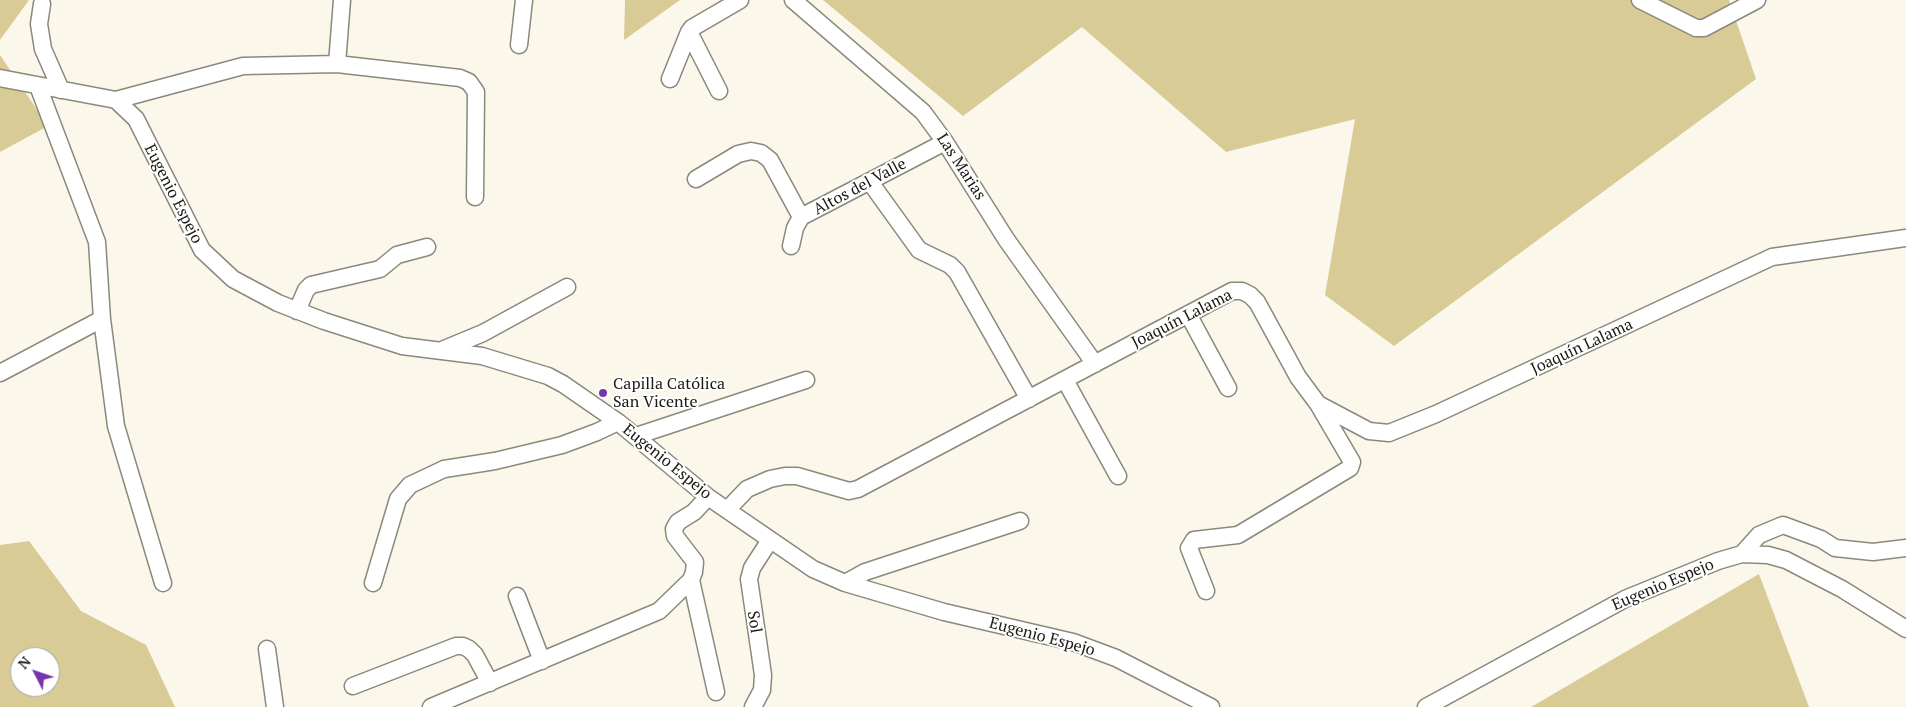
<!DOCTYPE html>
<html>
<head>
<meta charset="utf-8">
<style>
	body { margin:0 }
	#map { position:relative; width:1906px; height:707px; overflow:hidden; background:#fbf8eb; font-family:"PT Serif",serif }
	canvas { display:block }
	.north { position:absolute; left:10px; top:647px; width:50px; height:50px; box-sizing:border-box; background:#fff; border:1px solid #a3a3a1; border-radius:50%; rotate:311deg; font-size:14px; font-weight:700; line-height:20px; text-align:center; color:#1a1914 }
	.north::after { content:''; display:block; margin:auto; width:18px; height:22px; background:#7635aa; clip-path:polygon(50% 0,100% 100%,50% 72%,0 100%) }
</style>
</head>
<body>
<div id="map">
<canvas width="1906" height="707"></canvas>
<div class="north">N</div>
</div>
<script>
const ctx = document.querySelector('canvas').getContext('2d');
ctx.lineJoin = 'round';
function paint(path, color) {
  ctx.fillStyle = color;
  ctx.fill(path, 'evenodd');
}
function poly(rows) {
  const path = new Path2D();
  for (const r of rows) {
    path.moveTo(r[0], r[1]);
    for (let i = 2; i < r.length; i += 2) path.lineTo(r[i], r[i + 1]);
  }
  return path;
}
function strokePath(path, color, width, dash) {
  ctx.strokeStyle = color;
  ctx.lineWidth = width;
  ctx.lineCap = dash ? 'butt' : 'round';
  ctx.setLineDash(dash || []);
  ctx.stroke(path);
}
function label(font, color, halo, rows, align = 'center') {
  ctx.font = font + ' "PT Serif",serif';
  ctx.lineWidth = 4;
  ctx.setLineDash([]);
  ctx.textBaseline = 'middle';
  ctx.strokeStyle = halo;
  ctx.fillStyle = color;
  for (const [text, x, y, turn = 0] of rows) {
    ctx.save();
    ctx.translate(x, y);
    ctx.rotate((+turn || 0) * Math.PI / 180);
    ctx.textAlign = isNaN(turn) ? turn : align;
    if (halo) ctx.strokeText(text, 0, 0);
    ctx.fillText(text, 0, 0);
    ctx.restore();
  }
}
paint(poly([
	[0,0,29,0,0,40],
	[625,0,680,0,624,40],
	[823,0,1729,0,1756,79,1394,346,1325,295,1355,119,1226,152,1082,27,963,116],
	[0,55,48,126,0,152],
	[29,541,81,611,146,645,175,707,0,707,0,545],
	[20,657,50,657,50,687,20,687],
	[1759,574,1809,707,1531,707]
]), '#d8cb95');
const minor = poly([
	[793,0,923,112,945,142,1006,239,1095,364],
	[1640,0,1696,28,1704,28,1757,0],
	[42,4,39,24,43,49,61,90],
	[519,45,524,0],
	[337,64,342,0],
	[0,78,116,100,136,119,202,250,233,279,278,303,324,321,402,346,482,356,548,376,563,384,618,422,708,497,813,569,845,583,944,612,1073,642,1116,658,1211,707],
	[670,79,689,32],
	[38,86,97,242,102,319,116,426,163,583],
	[719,91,689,32,692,28,740,0],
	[116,100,243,66,337,64,460,78,469,82,476,92,475,197],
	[696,179,738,154,751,151,761,153,770,160,801,217],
	[870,182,919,250,950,265,957,272,1029,399],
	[791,246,795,228,801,217,945,142],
	[297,311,306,290,311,285,380,269,397,255,427,247],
	[1188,314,1228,388],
	[442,350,483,333,567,287],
	[0,373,102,319],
	[1065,380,1118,476],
	[636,436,806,380],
	[727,510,747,489,770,479,785,476,797,476,849,491,858,489,1232,291,1242,291,1250,295,1257,302,1298,377,1318,404,1369,431,1389,433,1436,414,1772,257,1906,238],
	[1742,554,1759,535,1783,525,1821,539,1835,548,1873,552,1906,548],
	[691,580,716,692],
	[373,583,398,499,410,485,444,469,495,461,562,445,597,432,618,422],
	[845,583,865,572,1020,521],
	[1206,591,1189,548,1194,540,1238,535,1350,468,1352,462,1318,404],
	[517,596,542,661],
	[267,649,275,707],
	[353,686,456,646,463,646,469,649,475,655,490,683],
	[431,707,659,611,691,580,694,572,695,562,675,536,674,529,678,522,694,512,708,497],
	[753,707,762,690,763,675,749,579,752,568,770,540],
	[1426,707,1625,599,1718,561,1742,554,1768,555,1786,560,1842,589,1906,629]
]);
strokePath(minor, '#8b887c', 19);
strokePath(minor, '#fff', 16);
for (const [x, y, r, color] of [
	[603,393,5,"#7635aa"]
]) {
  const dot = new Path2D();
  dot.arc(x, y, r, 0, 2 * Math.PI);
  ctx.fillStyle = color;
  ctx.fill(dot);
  strokePath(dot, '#fff', 2);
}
label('16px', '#1a1914', '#fff', [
	["Las Marias",961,167,57],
	["Altos del Valle",860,187,-28],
	["Eugenio Espejo",173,194,63],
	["Joaquín Lalama",1182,319,-27],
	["Joaquín Lalama",1582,347,-25],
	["Eugenio Espejo",667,462,39],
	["Eugenio Espejo",1663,585,-23],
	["Sol",754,622,81],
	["Eugenio Espejo",1042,637,15]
]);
label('16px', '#1a1914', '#fff', [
	["Capilla Católica",613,384],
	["San Vicente",613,402]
], 'left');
</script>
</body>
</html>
